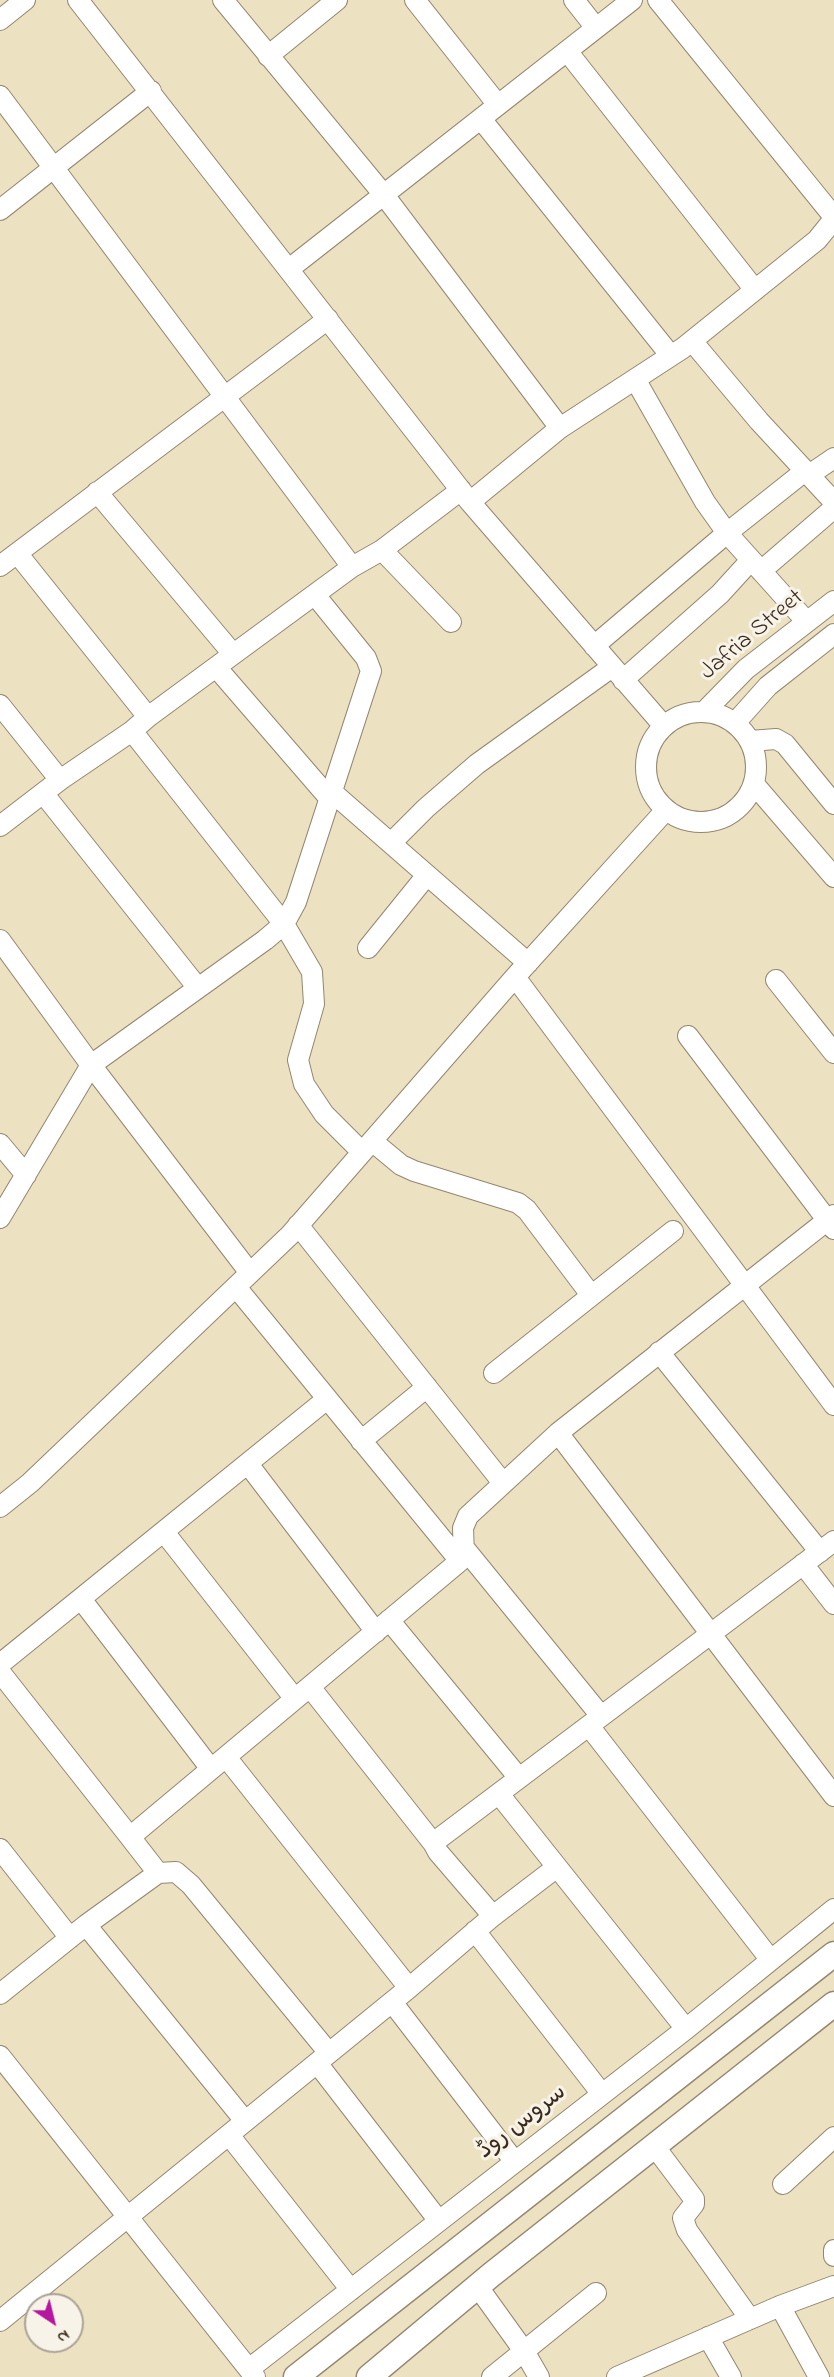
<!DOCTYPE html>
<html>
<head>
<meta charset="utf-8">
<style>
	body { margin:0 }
	#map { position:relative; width:834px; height:2377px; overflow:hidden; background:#ece2c2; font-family:"Indie Flower",sans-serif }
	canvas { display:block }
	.north { position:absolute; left:24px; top:2293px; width:60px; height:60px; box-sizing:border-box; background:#f7f3e8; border:2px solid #aca397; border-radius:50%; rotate:145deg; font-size:16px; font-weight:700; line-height:24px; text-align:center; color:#3b2a1e }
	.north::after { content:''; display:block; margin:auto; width:21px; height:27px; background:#b5179e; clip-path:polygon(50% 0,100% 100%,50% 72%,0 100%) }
</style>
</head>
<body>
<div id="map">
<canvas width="834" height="2377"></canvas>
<div class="north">N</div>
</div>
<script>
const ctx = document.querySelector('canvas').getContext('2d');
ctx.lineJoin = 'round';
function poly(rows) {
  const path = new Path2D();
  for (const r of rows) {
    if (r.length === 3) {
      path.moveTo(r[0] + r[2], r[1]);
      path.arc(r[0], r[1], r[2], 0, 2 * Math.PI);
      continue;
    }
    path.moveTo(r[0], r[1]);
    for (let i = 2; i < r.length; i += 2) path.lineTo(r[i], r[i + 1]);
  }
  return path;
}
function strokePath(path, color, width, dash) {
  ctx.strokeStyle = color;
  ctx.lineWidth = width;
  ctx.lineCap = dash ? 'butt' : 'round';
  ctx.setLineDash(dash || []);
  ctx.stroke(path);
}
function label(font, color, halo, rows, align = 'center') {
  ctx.font = font + ' "Indie Flower","Playpen Sans Arabic",sans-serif';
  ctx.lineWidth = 6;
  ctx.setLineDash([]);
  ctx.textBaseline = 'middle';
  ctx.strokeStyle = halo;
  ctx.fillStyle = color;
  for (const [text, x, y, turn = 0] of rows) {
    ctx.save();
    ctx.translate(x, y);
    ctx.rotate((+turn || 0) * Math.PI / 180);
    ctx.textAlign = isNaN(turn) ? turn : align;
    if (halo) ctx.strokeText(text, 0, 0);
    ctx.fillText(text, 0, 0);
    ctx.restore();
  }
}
const minor = poly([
	[78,0,470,502,663,725],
	[223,0,384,195,560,428],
	[415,0,498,105],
	[574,0,596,28],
	[658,0,834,217],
	[0,20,25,0],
	[567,51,755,290],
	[268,56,337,0],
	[0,96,352,567],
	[481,119,671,356],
	[0,210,151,91],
	[289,269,632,0],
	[692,341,759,421,834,502],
	[635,379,705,502,727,533,807,622],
	[809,475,834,458],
	[97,492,233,654],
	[470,502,560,428,683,348,817,240,834,219],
	[382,550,451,622],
	[17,553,148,717],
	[0,566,328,319],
	[761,571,834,508],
	[594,646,727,533,805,471],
	[216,667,330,799],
	[623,680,720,594,751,560],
	[0,705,60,780],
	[705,711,746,669,834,601],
	[701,767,55],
	[735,723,768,686,834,634],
	[132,731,284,924,312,972,314,1004,298,1060,304,1084,324,1114,362,1152],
	[750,741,776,739,785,744,834,804],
	[754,784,834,877],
	[332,792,528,963],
	[43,793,198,988],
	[0,826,60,780,132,731,148,717,352,567,382,550,461,490],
	[392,842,426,808,477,764,612,667],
	[0,940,91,1065,250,1273],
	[368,948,427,875],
	[515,977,834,1405],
	[776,980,834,1053],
	[688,1036,834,1229],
	[372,1141,401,1165,414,1171,518,1203,527,1210,591,1295],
	[0,1144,26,1175],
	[0,1218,91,1065,265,940,284,924,296,902,371,671,366,658,315,595],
	[298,1225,503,1483],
	[236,1287,460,1561],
	[659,1352,820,1552],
	[494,1373,673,1231],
	[558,1433,834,1796],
	[361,1441,427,1387],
	[248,1464,376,1632],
	[0,1507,30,1483,290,1235,515,977,665,811],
	[164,1532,295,1699],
	[465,1549,601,1716],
	[803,1564,834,1604],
	[81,1599,211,1769],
	[389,1620,519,1778],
	[0,1664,327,1399],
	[0,1672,130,1837],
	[310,1687,433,1843],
	[589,1726,770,1959],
	[226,1757,409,1988],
	[499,1794,686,2029],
	[0,1849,70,1938],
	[158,1873,176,1872,191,1885,329,2053],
	[493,1916,438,1852,433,1843,834,1541],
	[86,1925,245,2121],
	[475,1931,602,2094],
	[0,1994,86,1925,158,1873,130,1837,460,1561,464,1556,463,1528,468,1516,558,1433,834,1215],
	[392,2002,515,2162],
	[0,2056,255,2377],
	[317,2063,439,2221],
	[229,2135,351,2290],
	[655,2147,694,2199,694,2204,683,2218,687,2230,750,2319],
	[783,2184,834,2137],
	[834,2250,834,2256],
	[478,2287,524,2351,539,2377],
	[780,2306,819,2377],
	[0,2321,409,1988,493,1916,557,1867],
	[708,2337,731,2377],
	[249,2369,686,2029,834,1909],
	[492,2377,596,2293],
	[617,2377,780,2306,834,2286]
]);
const major = poly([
	[296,2377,834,1954],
	[369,2377,491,2275,834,2004]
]);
strokePath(minor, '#948670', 22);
strokePath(major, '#948670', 27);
strokePath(minor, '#fff', 20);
strokePath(major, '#fff', 24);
label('24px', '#3b2a1e', '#f7f3e8', [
	["Jafria Street",753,636,-40],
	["سروس روڈ",523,2123,-38]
]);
</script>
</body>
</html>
